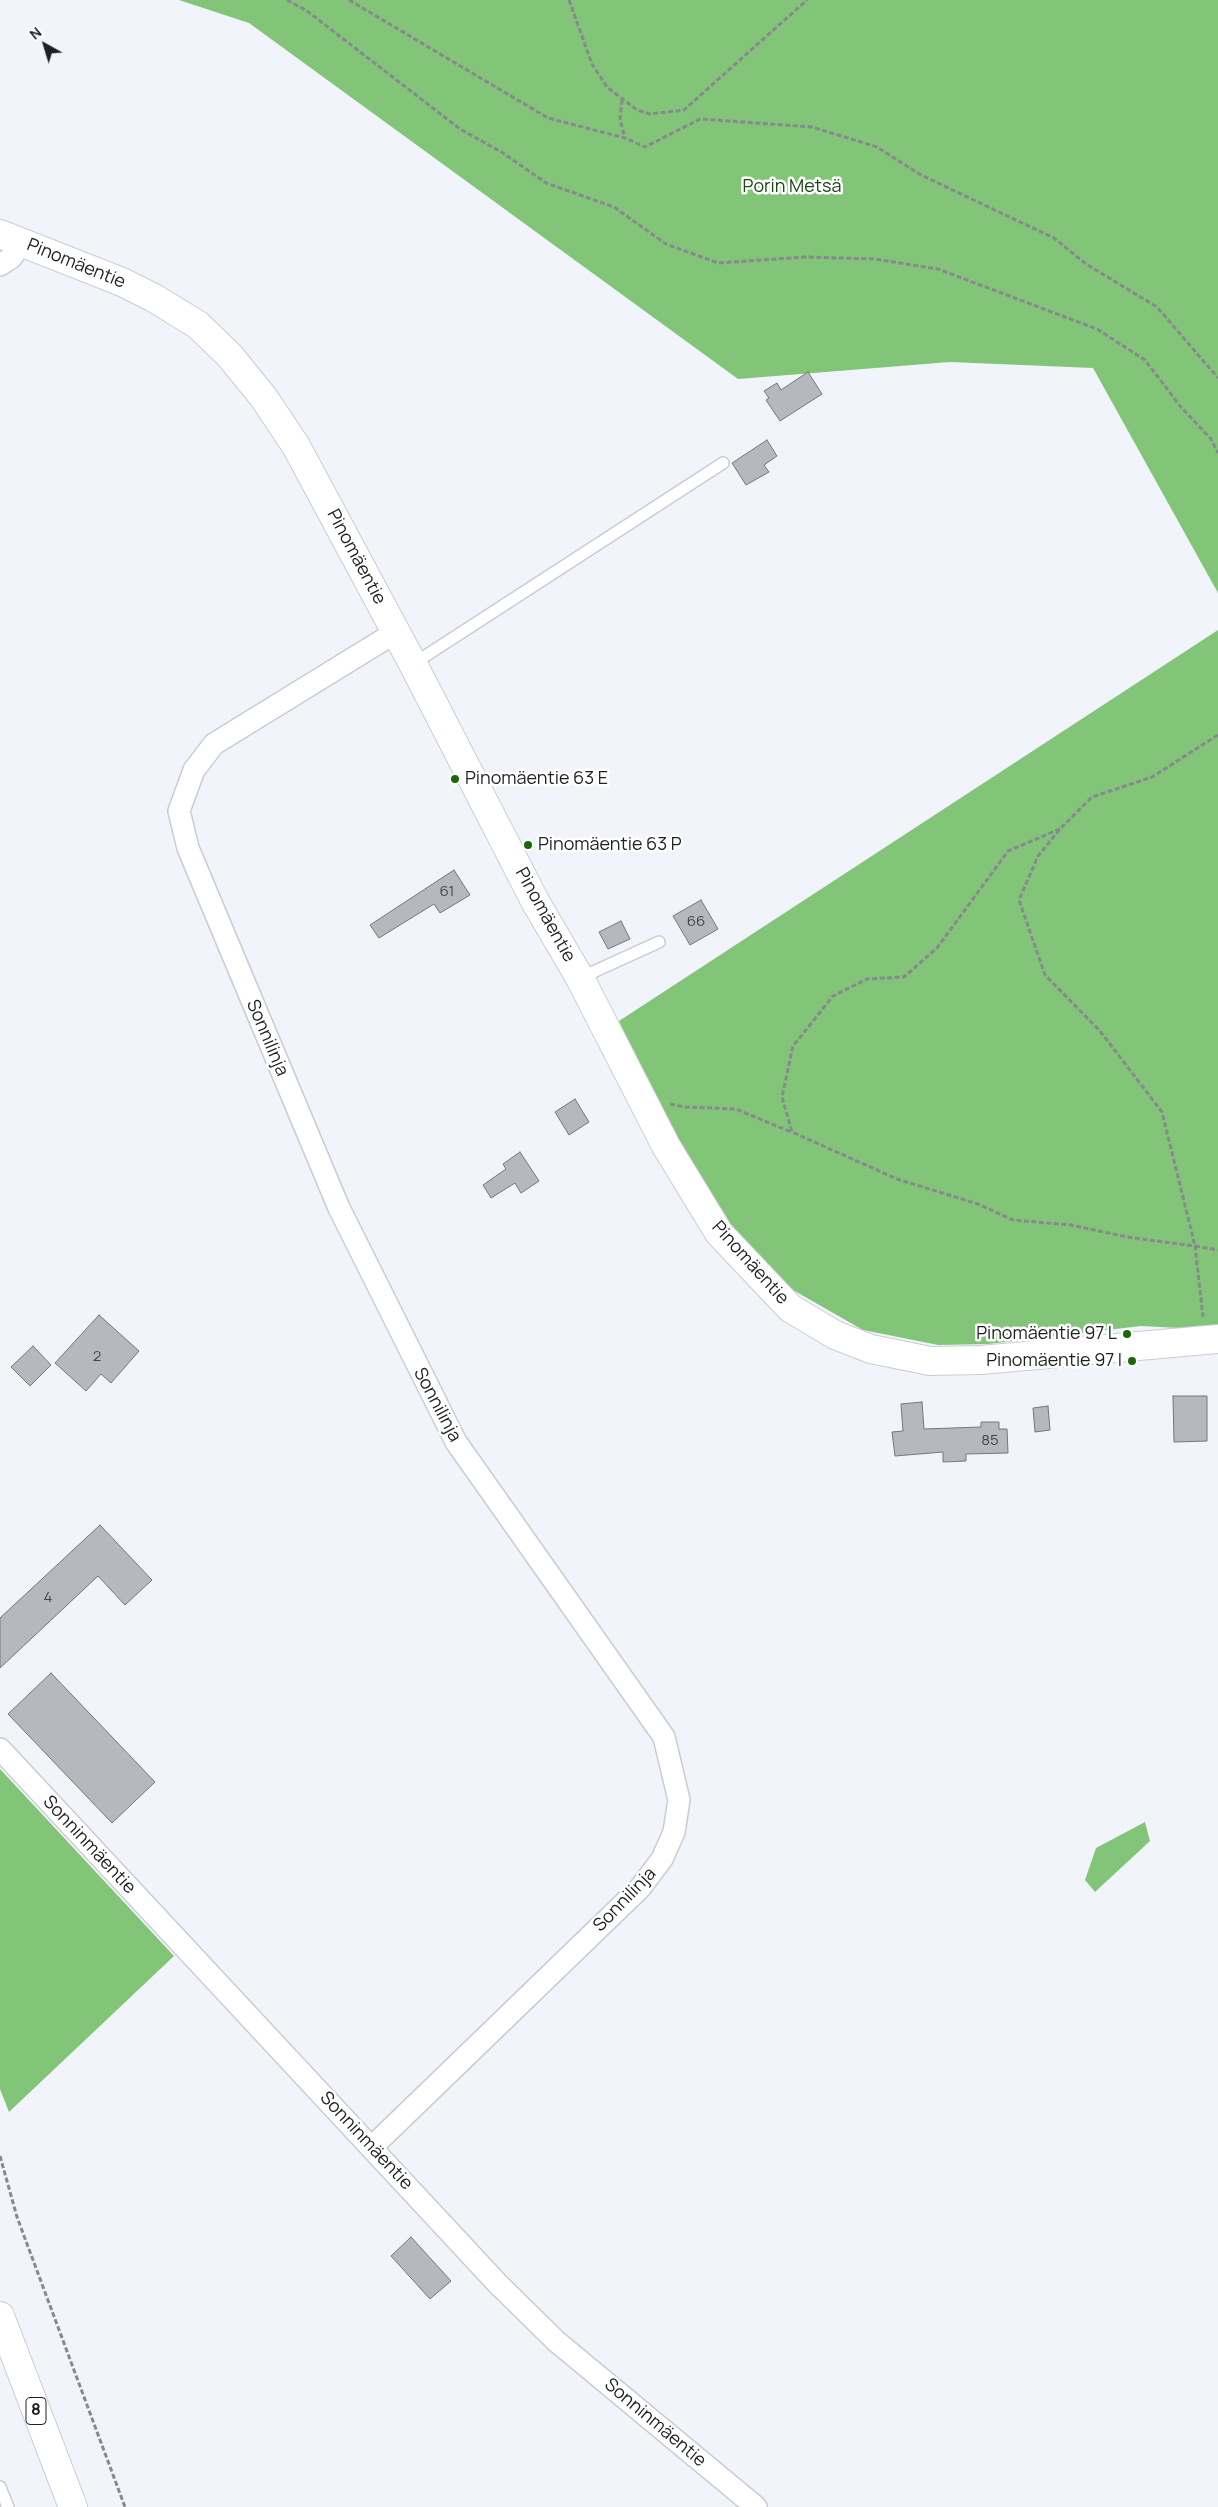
<!DOCTYPE html>
<html>
<head>
<meta charset="utf-8">
<style>
	body { margin:0 }
	#map { position:relative; width:1218px; height:2507px; overflow:hidden; background:#f2f4fb; font-family:Manrope,sans-serif }
	canvas { display:block }
	.north { position:absolute; left:20px; top:20px; width:50px; height:50px; -webkit-text-stroke:4px #fff; paint-order:stroke; rotate:321deg; font-size:14px; font-weight:700; line-height:20px; text-align:center; color:#1f2022 }
	.north::after { content:''; display:block; margin:auto; width:18px; height:22px; background:#1f2022; clip-path:polygon(50% 0,100% 100%,50% 72%,0 100%) }
</style>
</head>
<body>
<div id="map">
<canvas width="1218" height="2507"></canvas>
<div class="north">N</div>
</div>
<script>
const ctx = document.querySelector('canvas').getContext('2d');
ctx.lineJoin = 'round';
function paint(path, color) {
  ctx.fillStyle = color;
  ctx.fill(path, 'evenodd');
}
function poly(rows) {
  const path = new Path2D();
  for (const r of rows) {
    path.moveTo(r[0], r[1]);
    for (let i = 2; i < r.length; i += 2) path.lineTo(r[i], r[i + 1]);
  }
  return path;
}
function strokePath(path, color, width, dash) {
  ctx.strokeStyle = color;
  ctx.lineWidth = width;
  ctx.lineCap = dash ? 'butt' : 'round';
  ctx.setLineDash(dash || []);
  ctx.stroke(path);
}
function label(font, color, halo, rows, align = 'center') {
  ctx.font = font + ' Manrope,sans-serif';
  ctx.lineWidth = 5;
  ctx.setLineDash([]);
  ctx.textBaseline = 'middle';
  ctx.strokeStyle = halo;
  ctx.fillStyle = color;
  for (const [text, x, y, turn = 0] of rows) {
    ctx.save();
    ctx.translate(x, y);
    ctx.rotate((+turn || 0) * Math.PI / 180);
    ctx.textAlign = isNaN(turn) ? turn : align;
    if (halo) ctx.strokeText(text, 0, 0);
    ctx.fillText(text, 0, 0);
    ctx.restore();
  }
}
paint(poly([
	[179,0,1218,0,1218,593,1093,368,950,362,738,379,249,23],
	[1218,630,1218,1330,1141,1326,988,1344,938,1345,863,1330,793,1290,727,1222,673,1135,619,1021],
	[0,1769,174,1956,9,2112,0,2089],
	[1145,1822,1150,1841,1095,1892,1085,1880,1096,1848]
]), '#83c578');
const building = poly([
	[808,372,822,394,780,421,766,400,769,398,764,391,777,383,781,390,808,372],
	[767,440,777,456,764,465,769,472,746,485,732,463,767,440],
	[454,870,470,895,440,913,434,904,379,938,370,925,454,870],
	[701,900,718,929,690,945,673,916,701,900],
	[621,921,630,939,608,949,599,932,621,921],
	[575,1099,589,1122,569,1135,555,1112,575,1099],
	[520,1152,539,1181,521,1193,515,1183,491,1198,483,1185,506,1169,503,1164,520,1152],
	[99,1315,139,1351,111,1383,101,1374,86,1391,55,1363,99,1315],
	[33,1346,51,1365,30,1386,11,1367,33,1346],
	[1173,1396,1207,1396,1207,1441,1174,1442,1173,1396],
	[922,1402,924,1429,981,1427,981,1422,999,1422,999,1429,1007,1429,1008,1453,966,1454,966,1461,943,1462,943,1452,895,1456,892,1432,903,1431,901,1404,922,1402],
	[1048,1406,1050,1430,1035,1432,1033,1408,1048,1406],
	[100,1525,152,1580,125,1605,98,1576,0,1668,0,1618,100,1525],
	[51,1673,155,1782,112,1823,8,1714,51,1673],
	[411,2237,451,2281,430,2299,391,2256,411,2237]
]);
paint(building, '#b5b8be');
strokePath(building, '#74767c', 1);
const lane = poly([
	[413,664,723,463],
	[580,978,659,942],
	[0,2487,8,2507]
]);
const street = poly([
	[0,265,11,258,22,242],
	[0,1749,498,2284,556,2341,756,2507],
	[372,2147,640,1888,662,1859,674,1832,679,1800,664,1737,456,1442,339,1208,188,848,179,811,194,770,214,744,396,632]
]);
const secondary = poly([
	[0,234,122,282,154,298,198,325,230,356,264,398,296,446,413,664,536,903,580,978,666,1146,719,1233,790,1308,835,1335,871,1349,930,1361,981,1360,1218,1339]
]);
const highway = poly([
	[0,2316,73,2507]
]);
strokePath(lane, '#caccd3', 14);
strokePath(street, '#caccd3', 24);
strokePath(secondary, '#caccd3', 30);
strokePath(highway, '#caccd3', 30);
strokePath(poly([
	[287,0,307,11,460,129,503,153,546,183,614,207,666,244,718,263,805,257,875,259,938,269,1097,329,1145,360,1180,406,1211,439,1218,453],
	[349,0,548,118,625,138,645,147,700,119,812,127,877,147,921,175,1054,238,1086,264,1157,307,1218,378],
	[569,0,592,64,607,87,637,110,650,114,684,110,807,0],
	[622,100,620,120,625,138],
	[1218,735,1152,777,1092,797,1060,829,1038,856,1019,900,1045,975,1100,1031,1162,1112,1195,1246,1218,1250],
	[1060,829,1008,851,937,948,904,977,867,979,833,996,793,1046,782,1097,792,1132,897,1179,978,1204,1013,1220,1071,1225,1127,1237,1195,1246,1203,1317],
	[670,1104,685,1107,736,1109,791,1132],
	[0,2156,17,2217,125,2507]
]), '#88898e', 3, [5, 2.5]);
strokePath(lane, '#fff', 11);
strokePath(street, '#fff', 21);
strokePath(secondary, '#fff', 28);
strokePath(highway, '#fff', 28);
for (const [x, y, r, color] of [
	[455,779,5,"#1a6807"],
	[528,845,5,"#1a6807"],
	[1127,1334,5,"#1a6807"],
	[1132,1361,5,"#1a6807"]
]) {
  const dot = new Path2D();
  dot.arc(x, y, r, 0, 2 * Math.PI);
  ctx.fillStyle = color;
  ctx.fill(dot);
  strokePath(dot, '#fff', 2);
}
label('15px', '#444649', null, [
	["61",447,892],
	["66",696,922],
	["2",97,1357],
	["85",990,1441],
	["4",48,1598]
]);
for (const [x, y, w] of [
	[36,2411,20]
]) {
  const box = new Path2D();
  box.roundRect(x - w / 2, y - 13.5, w, 27, 4);
  ctx.fillStyle = '#fff';
  ctx.fill(box);
  strokePath(box, '#1f2022', 1);
}
label('bold 16px', '#1f2022', null, [
	["8",36,2411]
]);
label('18px', '#1c4714', '#fff', [
	["Porin Metsä",792,187]
]);
label('18px', '#1f2022', '#fff', [
	["Pinomäentie",76,264,22],
	["Pinomäentie",356,557,62],
	["Pinomäentie",545,915,61],
	["Sonnilinja",267,1038,67],
	["Pinomäentie",750,1263,48],
	["Sonnilinja",437,1405,62],
	["Sonninmäentie",89,1845,47],
	["Sonnilinja",625,1900,-46],
	["Sonninmäentie",366,2141,47],
	["Sonninmäentie",655,2423,40]
]);
label('18px', '#1f2022', '#fff', [
	["Pinomäentie 63 E",465,779],
	["Pinomäentie 63 P",538,845],
	["Pinomäentie 97 L",1117,1334,"right"],
	["Pinomäentie 97 I",1122,1361,"right"]
], 'left');
</script>
</body>
</html>
